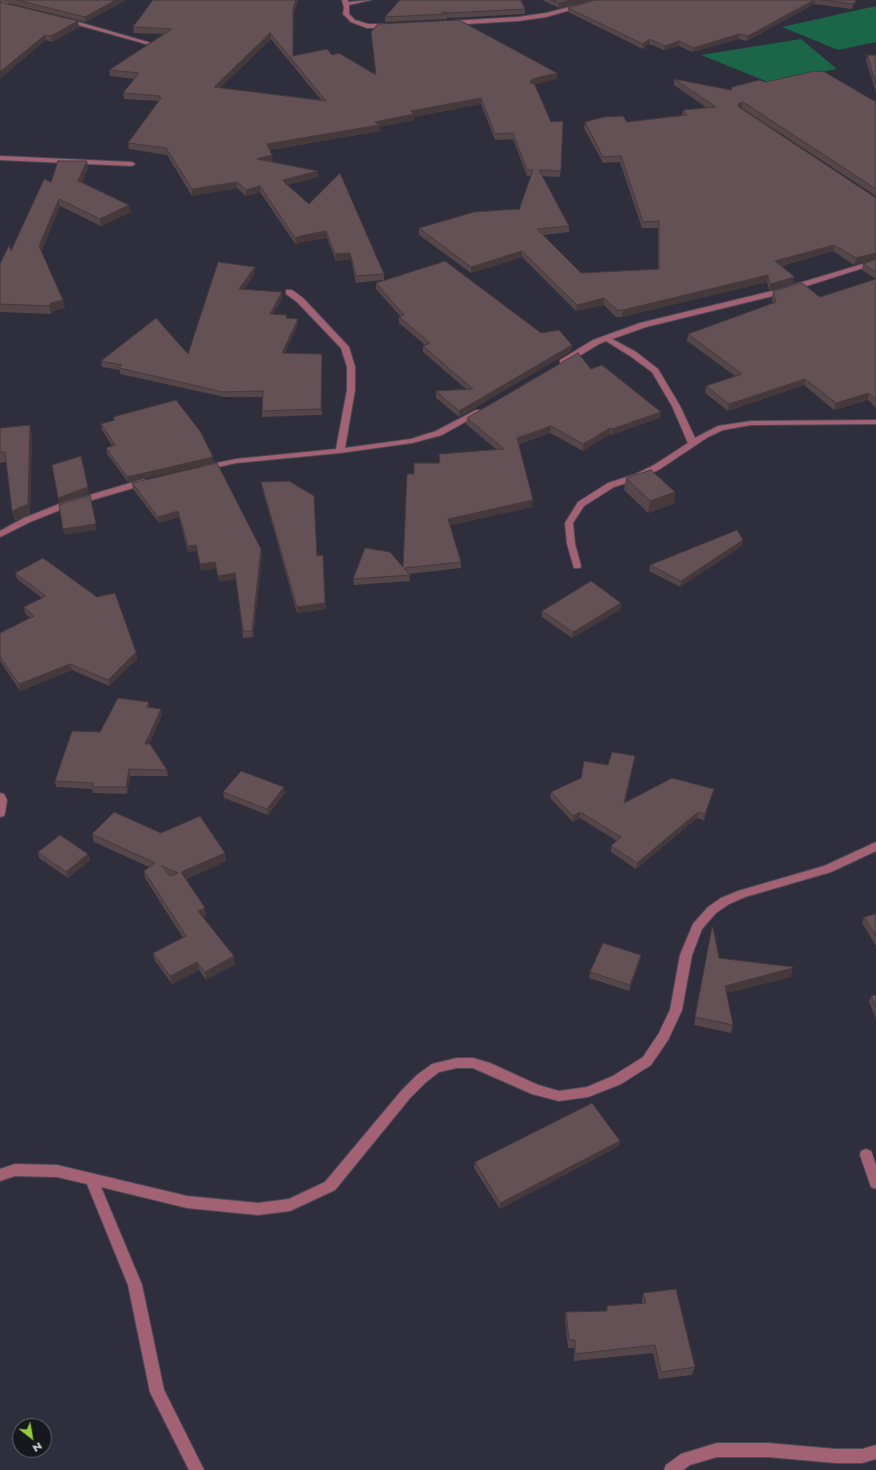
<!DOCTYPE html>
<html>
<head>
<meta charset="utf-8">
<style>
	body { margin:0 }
	#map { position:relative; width:876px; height:1470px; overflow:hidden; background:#2e2e3c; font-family:Jost,sans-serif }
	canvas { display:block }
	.north { position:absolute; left:12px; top:1418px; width:40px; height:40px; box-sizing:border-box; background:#17171e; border:1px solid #66666e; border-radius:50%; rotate:149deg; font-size:11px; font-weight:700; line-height:16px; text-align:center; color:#dddde6 }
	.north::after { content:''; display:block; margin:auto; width:14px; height:18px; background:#93cd3d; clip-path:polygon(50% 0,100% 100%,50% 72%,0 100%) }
</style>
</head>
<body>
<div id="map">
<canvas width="876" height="1470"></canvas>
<div class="north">N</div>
</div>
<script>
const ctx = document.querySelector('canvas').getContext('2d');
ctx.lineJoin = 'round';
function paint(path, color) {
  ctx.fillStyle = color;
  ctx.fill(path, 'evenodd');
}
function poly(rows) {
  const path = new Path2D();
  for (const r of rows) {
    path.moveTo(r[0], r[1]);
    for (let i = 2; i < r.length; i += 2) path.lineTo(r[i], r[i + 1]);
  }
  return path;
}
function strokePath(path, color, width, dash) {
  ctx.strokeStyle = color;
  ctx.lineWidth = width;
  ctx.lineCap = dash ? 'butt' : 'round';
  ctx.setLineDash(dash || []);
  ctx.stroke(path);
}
paint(poly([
	[876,6,876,42,838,50,782,27],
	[801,39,837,69,768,82,701,55]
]), '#1b6549');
const minor = poly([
	[7,0,15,0,0,6,0,2,7,0],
	[342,0,348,0,348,2,371,0,349,5,349,14,355,20,368,24,390,24,393,26,390,28,367,28,351,22,343,14,344,8,342,0],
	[597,0,606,0,546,17,518,21,450,25,447,23,450,21,518,17,546,13,597,0],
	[64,19,68,19,151,43,146,44,64,21,64,19],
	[0,156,132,162,135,164,132,166,0,160,0,156],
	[876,260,876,264,781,294,646,327,612,339,636,352,658,369,680,406,695,438,718,426,751,421,876,420,876,424,751,425,723,430,708,437,660,469,642,478,614,487,584,506,573,523,575,544,581,566,580,568,574,568,567,544,565,523,578,502,608,483,636,474,654,465,688,443,672,406,652,372,630,356,606,341,599,344,566,364,560,364,560,360,593,340,640,323,776,290,876,260],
	[286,290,292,290,303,298,349,347,355,367,355,390,345,448,411,439,436,431,476,410,482,410,483,412,442,435,412,443,340,453,236,463,205,470,202,470,201,468,202,466,236,459,336,449,347,390,347,367,341,348,297,302,286,294,286,290],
	[144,479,148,482,147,484,65,508,30,522,0,537,0,531,24,518,59,504,144,479],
	[0,793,4,794,7,800,5,813,4,816,0,817,0,793],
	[876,842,876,851,831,872,745,897,729,904,716,913,702,929,692,955,682,1010,668,1040,651,1065,621,1084,588,1097,559,1101,532,1094,473,1068,457,1068,439,1072,425,1083,410,1098,335,1190,290,1211,258,1215,187,1208,101,1187,142,1285,164,1390,204,1470,189,1470,150,1392,128,1285,87,1184,57,1177,15,1176,0,1181,0,1169,15,1164,57,1165,187,1196,258,1203,289,1199,325,1182,402,1090,417,1075,432,1064,457,1058,473,1058,490,1063,538,1085,559,1091,587,1087,613,1076,643,1057,659,1033,670,1010,680,955,693,924,708,907,721,898,738,891,824,866,876,842],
	[866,1149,871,1151,876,1165,876,1189,871,1187,860,1155,861,1151,866,1149],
	[717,1443,768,1443,836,1449,862,1449,876,1445,876,1459,862,1463,836,1463,768,1457,717,1457,690,1465,683,1470,664,1470,666,1465,681,1454,717,1443]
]);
strokePath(minor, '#4a4a57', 2);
paint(minor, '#a26274');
paint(poly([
	[0,0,126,0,86,22,0,1],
	[153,0,298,0,294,13,293,56,332,55,376,74,371,32,557,73,557,79,533,84,551,122,563,121,560,177,542,176,569,226,569,232,543,235,581,273,658,269,658,228,642,228,620,162,603,163,584,128,585,122,627,122,682,115,683,110,707,108,674,85,674,79,731,90,876,102,876,196,742,108,741,108,876,198,854,265,833,251,781,266,793,283,769,290,767,282,622,317,616,317,604,305,576,311,522,257,471,273,419,235,419,228,519,210,531,176,527,176,513,139,495,140,481,104,414,117,414,120,379,127,380,131,270,150,273,161,271,162,318,171,318,177,287,185,384,274,384,280,541,333,572,345,571,351,459,417,436,398,436,391,466,389,423,352,423,346,425,345,399,323,399,317,400,316,376,289,376,283,383,280,356,283,351,259,336,261,327,238,300,242,296,245,260,192,246,196,237,188,192,196,167,155,129,149,128,143,159,101,124,99,123,93,135,79,110,76,109,70,164,34,134,33,133,27],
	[271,39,321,100,220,88],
	[400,0,525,9,525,14,450,18,447,17,447,19,385,22,385,17],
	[542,0,591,0,559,8],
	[595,0,857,0,852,9,814,4,747,41,739,39,692,52,679,46,664,50,649,44,643,49,568,12,568,8],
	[0,2,78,21,79,27,52,42,46,40],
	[867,55,876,55,876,93,866,60],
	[88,168,82,182,129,205,131,212,101,226,60,206,41,252,65,308,53,311,51,314,0,312,0,264,11,251,51,182],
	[876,259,876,408,868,400,834,410,804,385,728,411,705,393,706,386,735,376,687,341,688,334,773,303,772,298,773,291,820,297,876,279,862,270,863,264],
	[255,273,244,289,283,297,273,314,287,315,287,318,298,319,298,324,285,353,322,360,322,415,262,417,262,411,263,397,224,397,120,374,120,370,102,367,101,361,188,354],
	[591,369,660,418,611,435,610,434,583,451,550,433,519,444,532,507,450,525,461,562,461,568,409,574,410,581,354,585,353,579,403,567,414,474,439,463,439,454,497,450,466,424,467,418],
	[113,417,214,463,128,482,107,454,106,448,112,446,102,430,101,424,114,420],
	[0,428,32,435,30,514,15,521,12,511,6,462,0,463],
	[626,478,675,492,674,504,648,513,624,490],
	[261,482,317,556,326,609,297,613,262,488],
	[132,483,262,555,253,637,243,638,236,579,219,582,216,568,201,571,197,551,188,552,179,517,159,523,133,489],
	[743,540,742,546,680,587,649,571,650,565],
	[15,573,136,652,137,659,109,686,72,670,20,691,0,661,0,633,30,618,25,613,24,607,42,598,17,579],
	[621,603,620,610,572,638,542,617,542,611],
	[150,708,162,715,149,744,167,770,168,776,130,776,127,794,93,793,92,789,56,787,55,781,100,732],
	[634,762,625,802,714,789,712,795,704,820,697,818,636,869,611,852,611,846,617,841,580,818,573,822,550,798,551,792,608,765],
	[223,792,285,793,268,815,224,798],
	[161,833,225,853,226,861,186,879,205,908,206,916,203,917,235,964,206,980,199,970,172,984,155,961,153,953,183,938,145,878,144,871,149,867,94,842,92,834],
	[38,852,88,854,90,860,68,878,39,858],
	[876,914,876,946,862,923,864,917],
	[712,927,719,958,791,977,726,993,733,1025,731,1033,694,1025],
	[640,961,629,991,589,978,590,972],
	[876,995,876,1019,869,1002,871,996],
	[620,1141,619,1146,500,1209,474,1168,475,1162],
	[643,1293,695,1367,692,1375,659,1379,653,1353,574,1361,574,1348,568,1348,565,1320,566,1312,606,1311,607,1306,642,1303,642,1301]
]), '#55464a');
paint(poly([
	[116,0,126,0,86,22,85,17],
	[296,0,298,0,294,13,293,62,293,8],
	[573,0,591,0,559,8,559,3],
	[814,0,815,0,814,4,747,41,748,36],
	[856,0,857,0,852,9,853,4],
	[78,21,79,27,52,42,51,36],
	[270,33,271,39,215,93,214,87],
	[739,34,739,39,692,52,693,48],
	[45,35,46,40,0,79,0,72],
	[650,39,649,44,643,49,643,44],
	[679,41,679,46,664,50,665,46],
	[557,73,557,79,532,85,530,82,532,79],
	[481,98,481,104,414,117,414,120,379,127,380,131,268,150,267,144,375,122,411,111],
	[743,102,742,108,737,110,738,104],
	[272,155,273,161,257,165,257,159],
	[87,161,88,168,79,188,78,181],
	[318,171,318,177,284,186,283,180],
	[237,182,237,188,192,196,192,189],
	[260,186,260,192,246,196,246,190],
	[59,199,60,206,40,254,39,246],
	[129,205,131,212,101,226,100,219],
	[326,231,327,238,300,242,296,245,295,238,300,236],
	[834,245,833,251,774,267,775,261],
	[522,251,522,257,471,273,471,267],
	[350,253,351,259,336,261,335,254],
	[876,253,876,259,854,265,856,258],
	[255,267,255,273,240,294,239,289],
	[768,275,767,282,622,317,623,310],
	[795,277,793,283,769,290,770,284],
	[282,292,283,297,270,319,270,314],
	[604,298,604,305,576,311,577,305],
	[63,300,65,308,53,311,51,314,49,306,51,303],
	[298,319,298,324,282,359,282,353],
	[572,345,571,351,459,417,459,411],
	[322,354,322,415,321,409],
	[805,379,804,385,728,411,729,404],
	[869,393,868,400,834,410,836,403],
	[661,412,660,418,611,435,612,429],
	[30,425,32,435,30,514,15,521,12,511],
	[551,426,550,433,517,444,517,438],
	[610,428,610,434,583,451,583,444],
	[213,457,214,463,128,482,127,477],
	[88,487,89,493,59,504,58,498],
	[675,492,674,504,648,513,650,501],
	[533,500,532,507,448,526,448,519],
	[178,511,179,517,159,523,158,517],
	[96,524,97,530,65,535,63,529],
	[743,540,742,546,680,587,681,581],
	[196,545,197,551,188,552,188,546],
	[261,549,262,555,253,637,252,631],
	[323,561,326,609,297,613,297,607],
	[215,562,216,568,201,571,200,564],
	[235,573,236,579,219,582,218,576],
	[621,603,620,610,572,638,573,632],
	[136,652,137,659,109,686,108,680],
	[70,664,72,670,20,691,19,684],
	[149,702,150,708,147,707],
	[161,709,162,715,146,750,145,744],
	[635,756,634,762,624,809,624,803],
	[129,769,130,776,127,794,126,787],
	[284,787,285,793,268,815,267,809],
	[714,789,712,795,704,820,705,814],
	[580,812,580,818,573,822,573,816],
	[698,812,697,818,636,869,637,863],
	[225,853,226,861,183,880,181,872],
	[88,854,90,860,68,878,66,872],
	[205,908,206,916,199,919,198,911],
	[641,955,640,961,629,991,630,985],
	[234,956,235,964,206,980,205,972],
	[197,962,199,970,172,984,170,976],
	[793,968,791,977,723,994,725,986],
	[620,1141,619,1146,500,1209,500,1203]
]), '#45393c');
const building = poly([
	[17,0,116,0,85,17,17,0],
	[153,0,296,0,293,8,293,56,327,49,332,55,339,53,376,75,371,32,378,24,459,20,557,73,532,79,530,82,535,85,551,122,563,121,561,171,539,170,569,226,537,229,581,273,659,269,659,221,643,222,621,156,603,157,585,122,604,117,623,116,627,122,687,115,683,110,716,107,674,79,731,90,732,87,759,80,766,82,815,71,818,72,823,71,876,102,876,189,743,102,738,104,739,107,876,198,876,253,856,258,834,245,775,261,795,277,770,284,768,275,623,310,617,310,604,298,577,305,522,251,471,267,419,228,474,212,517,209,519,210,533,170,527,170,513,133,495,134,481,98,411,111,414,114,375,122,379,125,267,144,272,155,257,159,318,171,283,180,285,183,309,204,340,173,384,274,356,276,350,253,335,254,326,231,300,236,295,238,260,186,246,190,237,182,192,189,166,148,128,143,161,98,159,97,160,96,123,93,139,73,109,70,172,29,133,27,153,0],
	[270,33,326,101,214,87,270,33],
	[400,0,521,0,525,9,450,13,442,12,447,14,385,17,400,0],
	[552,0,573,0,559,3,552,0],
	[595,0,814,0,748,36,739,34,693,48,679,41,665,46,650,39,643,44,568,8,595,0],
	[821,0,856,0,853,4,821,0],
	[0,2,78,21,51,36,45,35,0,72,0,2],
	[867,55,876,55,876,84,867,55],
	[58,161,87,161,78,181,129,205,100,219,59,199,39,246,63,300,51,303,49,306,0,304,0,264,9,245,11,251,44,179,51,182,58,161],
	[876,259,876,272,863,264,876,259],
	[445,261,541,333,559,330,572,345,459,411,436,391,473,389,423,346,430,343,399,317,404,315,376,283,445,261],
	[218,262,255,267,239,289,282,292,270,314,287,315,286,318,298,319,282,353,322,354,321,409,262,411,263,391,223,392,119,368,122,365,101,361,156,318,188,354,218,262],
	[876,279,876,400,869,393,836,403,805,379,729,404,706,386,742,374,688,334,776,302,773,291,802,283,820,297,876,279],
	[578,353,591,369,602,365,661,412,612,429,610,428,583,444,551,426,517,438,533,500,448,519,461,562,404,568,410,575,353,579,365,548,390,552,403,567,407,474,414,474,414,463,440,463,439,454,504,449,467,418,578,353],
	[176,400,200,431,213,457,127,477,106,448,115,445,101,424,115,420,113,417,176,400],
	[30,425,28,504,12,511,5,452,0,452,0,428,30,425],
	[81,456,88,487,58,498,52,465,81,456],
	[217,463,261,549,252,631,243,631,235,573,218,576,215,562,200,564,196,545,188,546,178,511,158,517,132,483,217,463],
	[651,470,675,492,650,501,626,478,651,470],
	[289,481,314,496,317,556,323,555,325,603,297,607,261,482,289,481],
	[90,495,96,524,63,529,59,505,90,495],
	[737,530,743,540,681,581,650,565,737,530],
	[43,558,97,597,115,593,136,652,108,680,70,664,19,684,0,657,0,633,34,616,24,607,46,596,15,573,43,558],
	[591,581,621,603,573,632,542,611,591,581],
	[118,698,149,702,147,707,161,709,145,744,150,744,167,770,129,769,126,787,92,787,93,783,55,781,72,731,100,732,118,698],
	[612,752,635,756,624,803,672,778,714,789,705,814,698,812,637,863,611,846,621,837,580,812,573,816,551,792,581,778,584,761,608,765,612,752],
	[241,771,284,787,267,809,223,792,241,771],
	[114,812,161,833,200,816,225,853,181,872,205,908,198,911,234,956,205,972,197,962,170,976,153,953,186,936,144,871,155,863,92,834,114,812],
	[162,866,178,873,170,876,162,866],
	[60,835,88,854,66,872,38,852,60,835],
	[876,914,876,936,864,917,876,914],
	[712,927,713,927,719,958,793,967,793,968,725,986,733,1025,695,1017,712,927],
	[603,943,641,955,630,985,590,972,603,943],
	[876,995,876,1008,871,996,876,995],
	[592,1103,620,1141,500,1203,475,1162,592,1103],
	[676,1289,695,1367,661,1372,655,1345,575,1354,575,1340,569,1340,566,1312,607,1311,607,1306,646,1303,643,1293,676,1289]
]);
paint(building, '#635156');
strokePath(building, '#45393c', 1);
</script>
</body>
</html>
